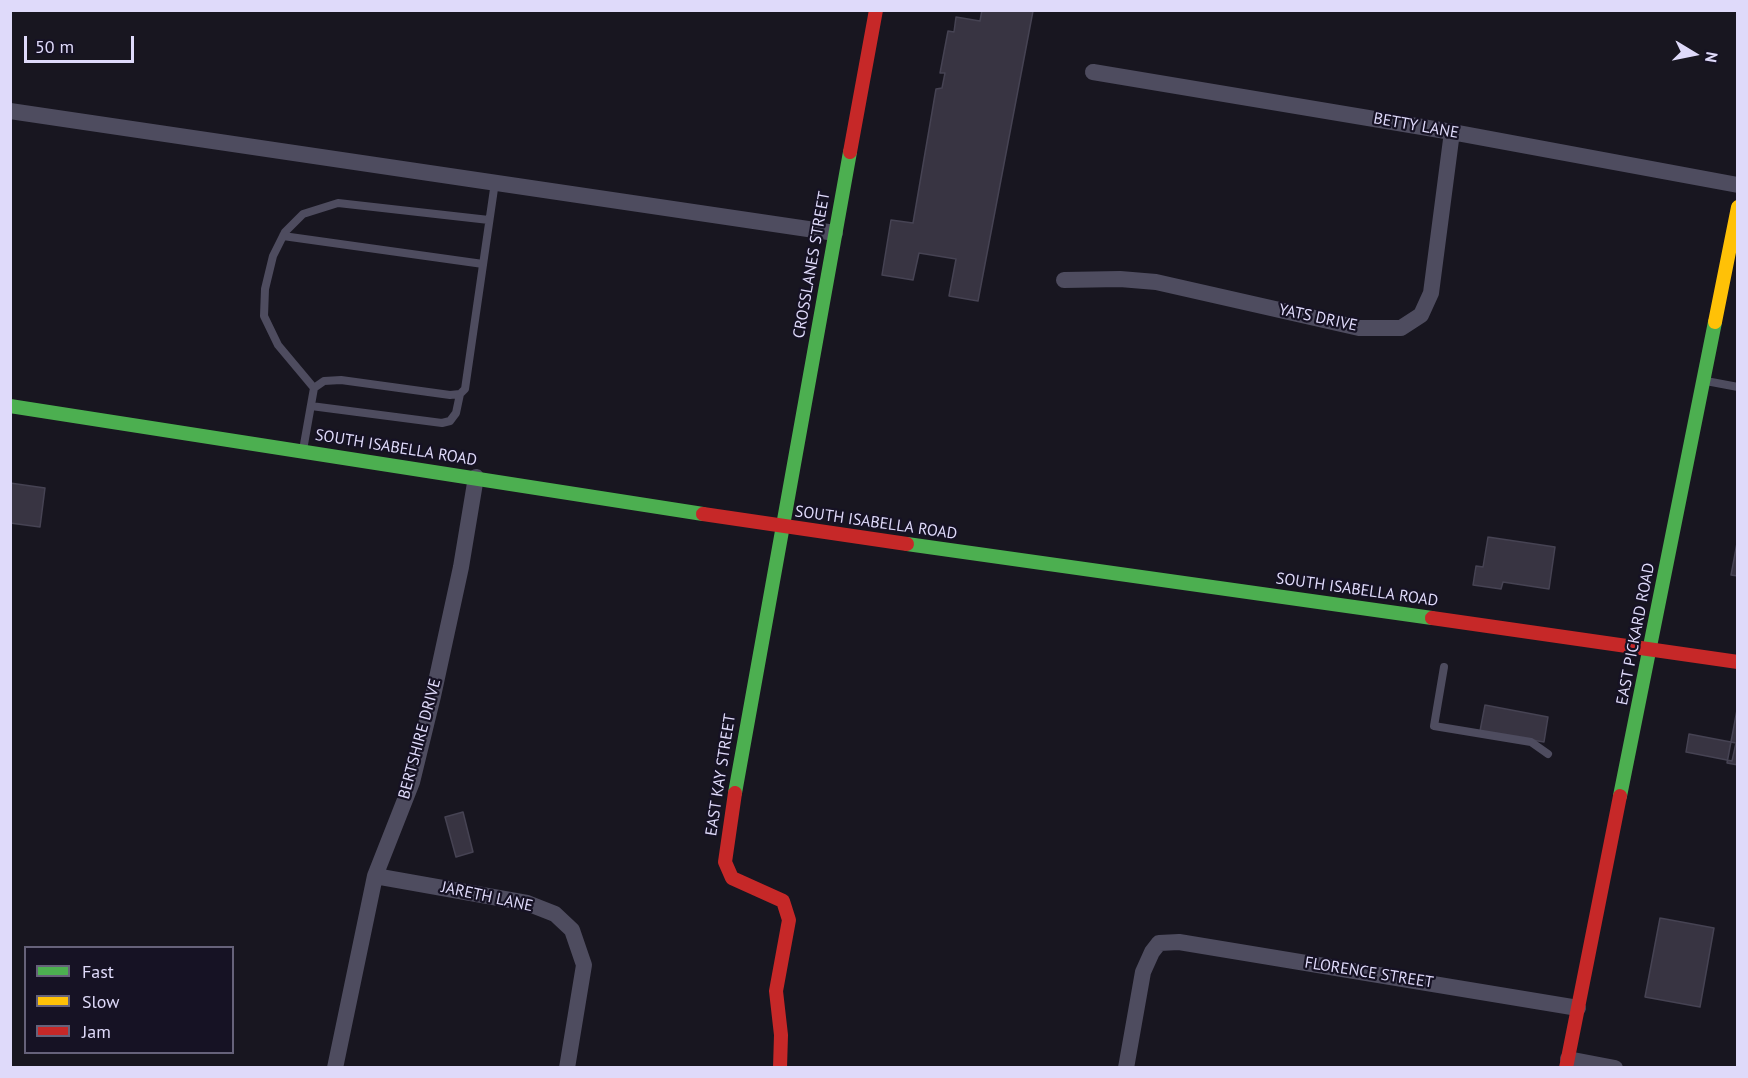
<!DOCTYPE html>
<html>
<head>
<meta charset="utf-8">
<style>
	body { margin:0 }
	#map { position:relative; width:1748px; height:1078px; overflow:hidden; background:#181620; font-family:"PT Sans",sans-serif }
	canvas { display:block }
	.frame { position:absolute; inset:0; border:12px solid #dfdafa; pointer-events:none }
	.legend { position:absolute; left:24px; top:946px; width:210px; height:108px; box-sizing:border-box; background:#161224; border:2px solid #66627a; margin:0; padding:8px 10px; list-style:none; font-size:18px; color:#dfdafa }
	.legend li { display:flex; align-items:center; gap:12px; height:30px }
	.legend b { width:30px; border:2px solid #66627a }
	.north { position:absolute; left:1664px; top:24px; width:60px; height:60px; -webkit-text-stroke:4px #161224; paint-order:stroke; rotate:100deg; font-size:16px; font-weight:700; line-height:24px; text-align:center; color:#dfdafa }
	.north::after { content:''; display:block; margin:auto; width:21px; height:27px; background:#dfdafa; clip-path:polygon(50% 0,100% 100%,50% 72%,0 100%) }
	.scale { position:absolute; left:24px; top:36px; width:110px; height:27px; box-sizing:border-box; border:3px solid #dfdafa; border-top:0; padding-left:8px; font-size:18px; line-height:21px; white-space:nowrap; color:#dfdafa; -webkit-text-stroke:4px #161224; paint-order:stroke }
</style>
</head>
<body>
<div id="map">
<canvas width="1748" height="1078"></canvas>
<div class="frame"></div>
<ul class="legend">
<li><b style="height:8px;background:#4caf50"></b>Fast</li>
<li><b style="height:8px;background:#ffc107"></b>Slow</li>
<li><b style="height:8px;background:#c62828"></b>Jam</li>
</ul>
<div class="north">N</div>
<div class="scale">50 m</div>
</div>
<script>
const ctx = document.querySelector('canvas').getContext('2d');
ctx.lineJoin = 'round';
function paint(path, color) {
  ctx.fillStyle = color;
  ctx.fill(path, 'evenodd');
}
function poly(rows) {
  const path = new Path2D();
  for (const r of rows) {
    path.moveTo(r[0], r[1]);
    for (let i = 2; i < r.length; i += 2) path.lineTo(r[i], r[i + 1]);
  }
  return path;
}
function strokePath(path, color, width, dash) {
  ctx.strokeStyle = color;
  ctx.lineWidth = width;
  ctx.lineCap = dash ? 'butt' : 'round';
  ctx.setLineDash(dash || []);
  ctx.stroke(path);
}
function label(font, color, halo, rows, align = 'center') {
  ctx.font = font + ' "PT Sans",sans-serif';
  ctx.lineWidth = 4.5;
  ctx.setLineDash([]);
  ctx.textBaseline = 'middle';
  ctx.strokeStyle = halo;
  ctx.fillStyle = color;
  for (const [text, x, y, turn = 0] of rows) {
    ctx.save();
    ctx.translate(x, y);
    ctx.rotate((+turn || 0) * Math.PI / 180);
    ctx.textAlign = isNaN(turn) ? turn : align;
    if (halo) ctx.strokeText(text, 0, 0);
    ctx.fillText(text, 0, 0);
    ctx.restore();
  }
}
const building = poly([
	[982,10,1033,11,978,301,949,296,956,259,919,253,913,280,882,275,891,220,913,223,936,89,942,88,945,73,940,73,948,31,954,32,956,17,980,21,982,10],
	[10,483,45,488,40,527,10,523,10,483],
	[1488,537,1555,547,1549,589,1503,582,1501,589,1473,585,1476,566,1483,567,1488,537],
	[1738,538,1738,576,1731,575,1738,538],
	[1485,705,1548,717,1544,742,1480,731,1485,705],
	[1737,710,1738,710,1738,765,1727,763,1737,710],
	[1689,734,1736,743,1732,761,1686,752,1689,734],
	[463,812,473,852,456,857,445,817,463,812],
	[1660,918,1714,928,1700,1007,1645,997,1660,918]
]);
paint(building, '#383442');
strokePath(building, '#464353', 1.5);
strokePath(poly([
	[283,236,483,264],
	[1706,381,1738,387],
	[314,388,278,345,264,316,265,289,273,256,285,232,303,214,338,203,489,220],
	[311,406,442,423,450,421,456,413,460,394],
	[303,450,314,388,324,381,341,380,450,395,460,394,465,389,495,182],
	[1444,667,1434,726,1531,742,1548,754]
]), '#4e4c5f', 8);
strokePath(poly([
	[1093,72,1452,132,1738,185],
	[10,111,835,233],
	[1064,280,1120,279,1156,282,1359,328,1401,328,1421,315,1431,293,1452,132],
	[375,876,527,903,555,914,572,930,584,965,567,1068],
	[1568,1059,1615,1068],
	[335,1068,375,876,412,782,433,696,461,567,476,477],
	[1126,1068,1143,972,1152,952,1159,943,1179,942,1578,1008]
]), '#4e4c5f', 16);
strokePath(poly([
	[10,406,703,514],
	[907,544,1432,618],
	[735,793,850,152],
	[1620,796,1715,322]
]), '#4caf50', 14);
strokePath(poly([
	[1715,322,1738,207]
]), '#ffc107', 14);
strokePath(poly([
	[850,152,876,10],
	[703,514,907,544],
	[1432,618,1738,662],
	[735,793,725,862,732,878,783,901,789,920,776,991,781,1035,780,1068],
	[1566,1068,1620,796]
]), '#c62828', 14);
label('16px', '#dfdafa', '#161224', [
	["BETTY LANE",1416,126,10],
	["CROSSLANES STREET",812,265,-80],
	["YATS DRIVE",1318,318,12],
	["SOUTH ISABELLA ROAD",396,448,9],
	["SOUTH ISABELLA ROAD",876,523,8],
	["SOUTH ISABELLA ROAD",1357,590,8],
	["EAST PICKARD ROAD",1636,634,-79],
	["BERTSHIRE DRIVE",420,739,-75],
	["EAST KAY STREET",721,775,-81],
	["JARETH LANE",487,897,12],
	["FLORENCE STREET",1369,973,9]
]);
</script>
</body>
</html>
